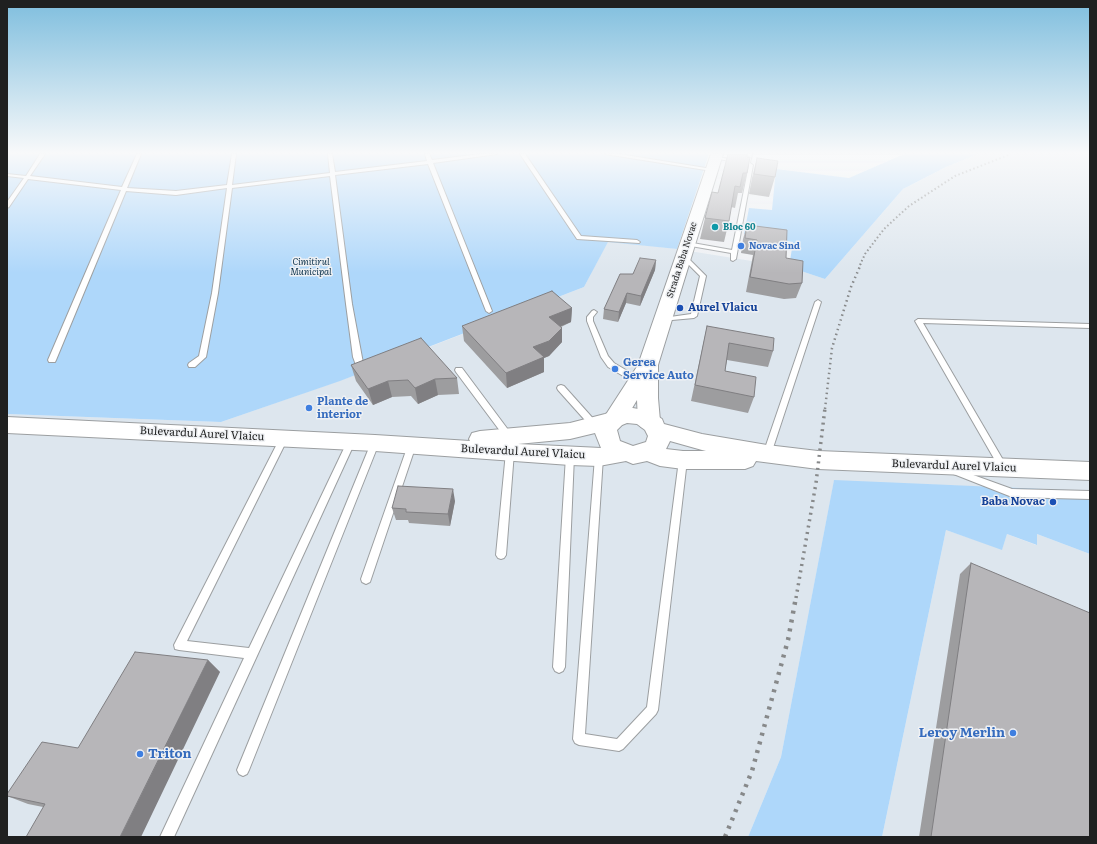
<!DOCTYPE html>
<html>
<head>
<meta charset="utf-8">
<style>
	body { margin:0 }
	#map { position:relative; width:1097px; height:844px; overflow:hidden; background:#eff1f4; font-family:Literata,serif }
	canvas { display:block }
	.frame { position:absolute; inset:0; border:8px solid #1f2020; pointer-events:none }
</style>
</head>
<body>
<div id="map">
<canvas width="1097" height="844"></canvas>
<div class="frame"></div>
</div>
<script>
const ctx = document.querySelector('canvas').getContext('2d');
ctx.lineJoin = 'round';
function paint(path, color) {
  ctx.fillStyle = color;
  ctx.fill(path, 'evenodd');
}
function poly(rows) {
  const path = new Path2D();
  for (const r of rows) {
    path.moveTo(r[0], r[1]);
    for (let i = 2; i < r.length; i += 2) path.lineTo(r[i], r[i + 1]);
  }
  return path;
}
function strokePath(path, color, width, dash) {
  ctx.strokeStyle = color;
  ctx.lineWidth = width;
  ctx.lineCap = dash ? 'butt' : 'round';
  ctx.setLineDash(dash || []);
  ctx.stroke(path);
}
function label(font, color, halo, rows, align = 'center') {
  ctx.font = font + ' Literata,serif';
  ctx.lineWidth = 3;
  ctx.setLineDash([]);
  ctx.textBaseline = 'middle';
  ctx.strokeStyle = halo;
  ctx.fillStyle = color;
  for (const [text, x, y, turn = 0] of rows) {
    ctx.save();
    ctx.translate(x, y);
    ctx.rotate((+turn || 0) * Math.PI / 180);
    ctx.textAlign = isNaN(turn) ? turn : align;
    if (halo) ctx.strokeText(text, 0, 0);
    ctx.fillText(text, 0, 0);
    ctx.restore();
  }
}
paint(poly([
	[978,154,1090,154,1090,491,834,481,781,757,748,837,7,837,7,414,221,422,370,370,584,287,608,241,677,249,789,267,825,279,903,189,946,167],
	[946,530,1002,549,1007,534,1036,545,1037,534,1090,554,1090,837,882,837]
]), '#dde6ee');
paint(poly([
	[7,154,709,154,677,249,608,242,584,287,340,381,221,422,7,414],
	[904,154,978,154,946,167,903,189,825,279,789,267,793,242,744,234,749,208,772,210,776,169,849,178],
	[834,480,1090,491,1090,554,1037,534,1037,545,1007,534,1002,550,946,530,882,837,748,837,781,757]
]), '#aed7fa');
const service = poly([
	[40,154,45,154,30,176,122,187,137,154,141,154,127,188,176,191,227,185,232,154,236,154,232,185,330,173,328,154,332,154,335,172,427,161,425,154,429,154,432,160,480,154,497,154,433,163,492,311,489,313,486,311,428,164,335,175,352,304,363,363,362,365,356,365,353,357,346,304,330,176,232,188,218,293,206,357,195,367,189,367,188,365,189,363,199,356,212,293,227,188,176,195,126,191,56,360,55,362,49,362,48,360,121,190,28,179,9,207,7,208,7,202,24,178,7,176,7,174,26,176,40,154],
	[520,154,525,154,581,236,637,240,640,242,639,243,577,239,520,154],
	[605,154,619,154,712,169,714,170,712,171,605,154],
	[748,154,752,154,750,163,753,165,736,259,733,261,731,260,731,253,685,245,684,244,687,242,732,250,749,165,714,158,716,157,746,161,748,154],
	[683,254,685,255,706,276,697,316,694,318,661,321,660,320,663,318,691,314,700,276,680,256,683,254],
	[818,300,821,302,771,454,770,456,767,457,764,456,763,454,815,302,818,300],
	[594,310,597,312,593,317,593,321,608,356,614,363,641,379,642,381,641,383,635,383,608,367,601,357,587,321,587,317,592,311,594,310],
	[918,319,1090,324,1090,328,923,323,1006,465,1007,467,1006,469,1000,469,915,321,918,319],
	[456,368,462,368,512,435,513,437,512,439,506,439,456,372,455,370,456,368],
	[561,385,564,386,598,424,599,426,598,428,592,428,558,390,557,388,558,386,561,385],
	[284,435,287,436,288,438,187,641,249,648,347,442,348,440,351,439,354,440,355,442,174,837,160,837,244,658,179,650,175,649,174,645,280,438,281,436,284,435],
	[375,440,378,441,379,443,249,770,247,774,243,776,239,774,237,770,371,443,372,441,375,440],
	[412,442,415,443,416,445,371,579,370,582,366,584,362,582,361,579,408,445,409,443,412,442],
	[510,449,513,450,514,452,506,555,504,558,501,559,498,558,496,555,506,452,507,450,510,449],
	[570,453,573,454,574,456,565,667,563,671,559,673,555,671,553,667,566,456,567,454,570,453],
	[599,454,602,455,603,457,585,734,617,739,647,707,679,460,680,458,683,457,686,458,687,460,658,710,656,714,623,749,619,751,579,745,575,743,573,739,595,457,596,455,599,454],
	[954,468,1012,489,1090,491,1090,499,1012,497,951,473,950,471,951,469,954,468]
]);
const secondary = poly([
	[711,154,723,154,658,365,658,398,660,421,657,427,649,429,641,427,638,421,637,400,622,425,614,427,606,425,603,419,638,365,711,154]
]);
const primary = poly([
	[627,407,650,411,662,419,664,424,702,434,767,445,818,451,1090,462,1090,480,818,469,756,461,753,466,745,469,683,469,660,466,647,461,633,464,626,461,599,466,570,465,375,451,7,433,7,417,375,435,470,441,469,439,472,433,480,431,570,423,605,414,627,407],
	[627,423,637,424,645,430,648,436,646,442,633,446,620,441,617,430,622,425,627,423],
	[595,433,601,448,518,444,570,439,595,433],
	[670,441,702,450,706,451,683,451,666,449,670,441]
]);
strokePath(service, '#9c9fa1', 2);
strokePath(secondary, '#9c9fa1', 2);
strokePath(primary, '#9c9fa1', 2);
paint(service, '#fff');
paint(secondary, '#fff');
paint(primary, '#fff');
strokePath(poly([
	[860,265,865,254,884,229,909,206,955,176,1011,154]
]), '#87898a', 2, [1.5, 2.5]);
strokePath(poly([
	[825,409,832,348,851,287,861,264]
]), '#87898a', 2.5, [1.5, 3.5]);
strokePath(poly([
	[796,598,816,483,825,408]
]), '#87898a', 3.5, [2, 4.5]);
strokePath(poly([
	[725,837,752,771,788,640,796,597]
]), '#87898a', 4.5, [3, 6]);
paint(poly([
	[747,157,747,173,742,193,738,193,735,208,731,207,729,221,724,242,700,239,705,218,718,193],
	[757,158,775,177,769,197,749,194,752,178],
	[747,225,786,258,802,283,796,298,784,299,746,292,753,255,741,253,743,239],
	[656,260,655,270,640,306,626,303,618,322,603,319,604,309,633,274],
	[572,308,571,322,561,327,562,328,562,342,549,356,544,358,544,372,507,388,464,341,462,326],
	[707,326,773,351,768,367,727,360,725,371,754,397,748,413,691,401],
	[351,365,457,378,459,394,438,395,418,404,411,396,392,397,373,405,356,381],
	[455,501,450,526,409,523,408,520,396,520,392,508],
	[971,563,1090,837,919,837,960,574],
	[208,660,220,672,43,807,28,804,7,796]
]), '#9d9d9f');
paint(poly([
	[656,260,655,270,640,306,641,296],
	[627,293,626,303,618,322,619,312],
	[572,308,571,322,549,331,549,317],
	[562,328,562,342,549,356,544,358,544,372,507,388,506,373,533,347],
	[435,379,438,395,418,404,415,388],
	[388,381,392,397,373,405,368,389],
	[453,489,455,501,450,526,448,514],
	[208,660,220,672,141,837,120,837]
]), '#807f82');
const building = poly([
	[728,154,747,154,747,157,750,157,747,173,743,173,740,187,735,186,729,221,705,218,712,192,718,193,728,154],
	[757,158,778,161,775,177,754,174,757,158],
	[747,225,787,230,786,258,803,261,802,283,789,284,750,277,757,240,745,238,747,225],
	[640,258,656,260,641,296,627,293,619,312,604,309,620,274,633,274,640,258],
	[552,291,572,308,549,317,562,328,549,341,533,347,544,357,506,373,462,326,552,291],
	[707,326,774,338,773,351,729,343,725,371,756,377,754,397,695,385,707,326],
	[421,338,457,378,435,379,415,388,408,380,388,381,368,389,351,365,421,338],
	[398,486,453,489,448,514,406,512,406,509,392,508,398,486],
	[971,563,1090,613,1090,837,931,837,971,563],
	[135,652,208,660,120,837,26,837,45,804,7,796,7,794,42,742,78,748,135,652]
]);
paint(building, '#b7b6b9');
strokePath(building, '#807f82', 1);
const sky = ctx.createLinearGradient(0, 0, 0, 273);
sky.addColorStop(0, '#7fbede');
sky.addColorStop(0.56, '#f8f9fa');
sky.addColorStop(1, '#f8f9fa00');
ctx.fillStyle = sky;
ctx.fillRect(0, 0, 1097, 273);
for (const [x, y, r, color] of [
	[715,227,4,"#0f9aa8"],
	[741,246,4,"#3f7fe0"],
	[680,308,4,"#1a4fb4"],
	[615,369,4,"#3f7fe0"],
	[309,408,4,"#3f7fe0"],
	[1053,502,4,"#1a4fb4"],
	[1013,733,4,"#3f7fe0"],
	[140,754,4,"#3f7fe0"]
]) {
  const dot = new Path2D();
  dot.arc(x, y, r, 0, 2 * Math.PI);
  ctx.fillStyle = color;
  ctx.fill(dot);
  strokePath(dot, '#eff1f4', 1.5);
}
label('bold 9px', '#0d838f', '#eff1f4', [
	["Bloc 60",723,227]
], 'left');
label('bold 9px', '#366cbe', '#eff1f4', [
	["Novac Sind",749,246]
], 'left');
label('9px', '#1f2020', '#eff1f4', [
	["Strada Baba Novac",682,260,-72]
]);
label('italic 9px', '#092f49', '#eff1f4', [
	["Cimitirul",311,262],
	["Municipal",311,272]
]);
label('bold 11px', '#164399', '#eff1f4', [
	["Aurel Vlaicu",688,308],
	["Baba Novac",1045,502,"right"]
], 'left');
label('bold 11px', '#366cbe', '#eff1f4', [
	["Gerea",623,363],
	["Service Auto",623,376],
	["Plante de",317,402],
	["interior",317,415]
], 'left');
label('11px', '#1f2020', '#eff1f4', [
	["Bulevardul Aurel Vlaicu",202,434,3],
	["Bulevardul Aurel Vlaicu",523,452,3],
	["Bulevardul Aurel Vlaicu",954,466,2]
]);
label('bold 13px', '#366cbe', '#eff1f4', [
	["Leroy Merlin",1005,733],
	["Triton",148,754,"left"]
], 'right');
</script>
</body>
</html>
